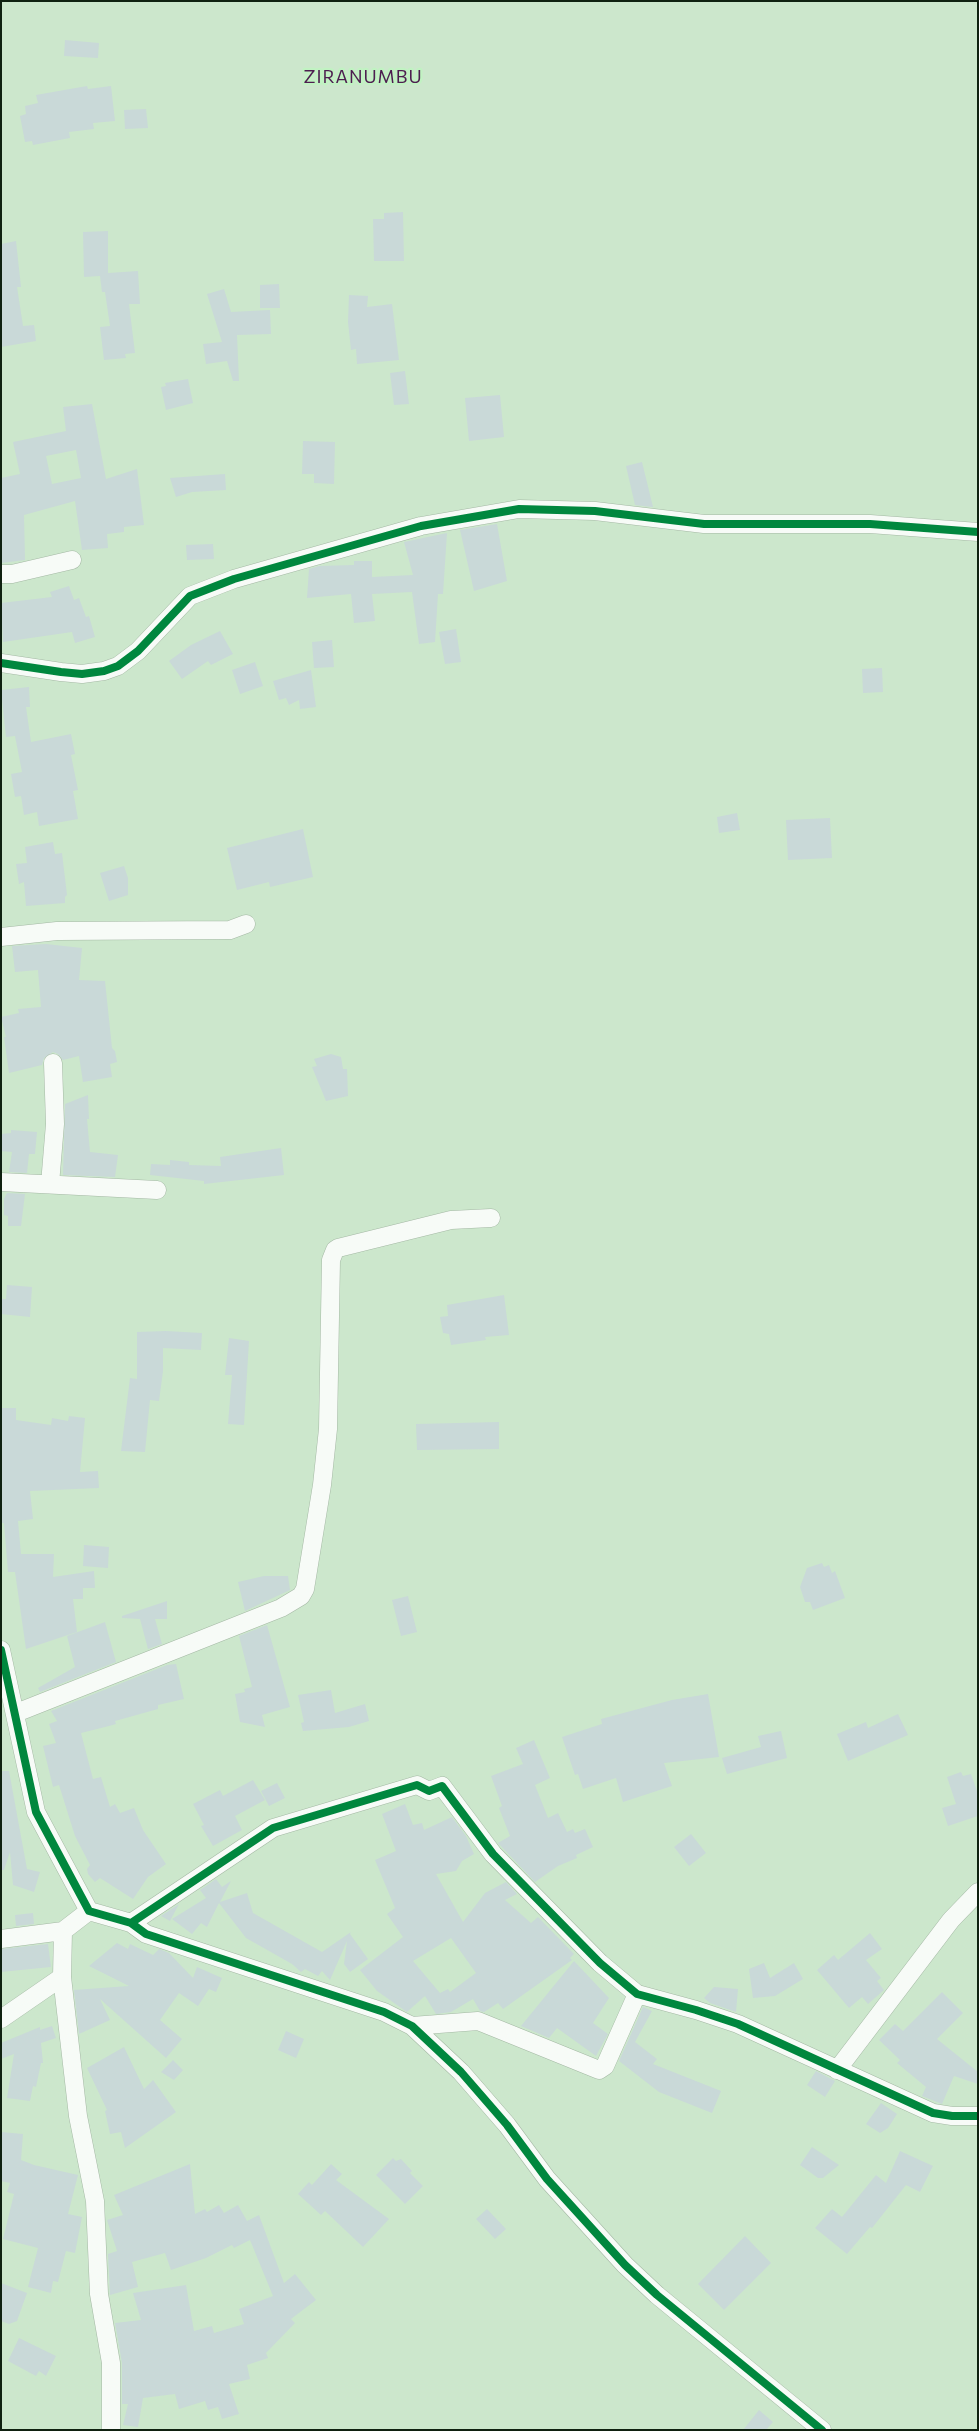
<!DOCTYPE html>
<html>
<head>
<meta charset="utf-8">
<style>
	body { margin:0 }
	#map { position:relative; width:979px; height:2431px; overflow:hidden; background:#cce7cc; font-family:Commissioner,sans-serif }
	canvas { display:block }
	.frame { position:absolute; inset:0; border:2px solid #0f2110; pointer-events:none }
</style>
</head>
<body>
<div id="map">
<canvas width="979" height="2431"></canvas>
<div class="frame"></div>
</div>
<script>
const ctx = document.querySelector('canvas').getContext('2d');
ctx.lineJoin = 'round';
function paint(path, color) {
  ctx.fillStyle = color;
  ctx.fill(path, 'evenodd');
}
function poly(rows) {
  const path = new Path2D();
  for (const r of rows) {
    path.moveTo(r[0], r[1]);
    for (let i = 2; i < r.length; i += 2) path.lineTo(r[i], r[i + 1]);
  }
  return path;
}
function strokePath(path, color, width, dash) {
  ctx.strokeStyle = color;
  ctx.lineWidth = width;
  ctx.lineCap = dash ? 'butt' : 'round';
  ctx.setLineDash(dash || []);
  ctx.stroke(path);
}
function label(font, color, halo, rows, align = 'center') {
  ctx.font = font + ' Commissioner,sans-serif';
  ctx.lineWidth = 4.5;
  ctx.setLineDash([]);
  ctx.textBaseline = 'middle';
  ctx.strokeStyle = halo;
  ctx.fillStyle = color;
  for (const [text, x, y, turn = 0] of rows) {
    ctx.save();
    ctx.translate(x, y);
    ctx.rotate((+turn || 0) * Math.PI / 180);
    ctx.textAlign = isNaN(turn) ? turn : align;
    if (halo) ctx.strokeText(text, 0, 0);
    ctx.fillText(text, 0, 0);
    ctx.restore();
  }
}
paint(poly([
	[65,40,99,43,98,58,64,56],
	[87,86,88,89,111,86,115,121,93,123,94,129,69,132,70,138,33,145,32,141,25,142,20,116,26,114,25,106,38,103,36,95],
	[146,109,148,128,125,129,124,110],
	[403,212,404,261,374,261,373,219,384,219,384,213],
	[108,231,108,273,138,271,140,304,129,304,135,353,125,354,126,358,104,360,100,327,110,326,105,292,102,292,100,276,84,277,83,232],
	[16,241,21,287,17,287,23,326,34,325,36,341,1,347,1,244],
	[279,284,280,308,260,308,260,285],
	[224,289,231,312,270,310,271,334,237,335,239,381,233,381,227,361,206,364,203,344,222,342,207,294],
	[349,295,368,296,367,307,392,304,399,360,357,364,356,349,351,350,348,322],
	[405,371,409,404,394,405,390,373],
	[188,379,193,403,166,410,161,387,166,386,165,383],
	[500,395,504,437,469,441,465,398],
	[92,404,106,479,137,469,144,525,124,527,124,532,107,534,108,548,82,550,75,501,24,515,25,560,1,563,1,478,20,474,13,442,66,431,63,407],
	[76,450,81,478,52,484,46,456],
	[303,441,335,442,334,484,314,483,314,474,302,474],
	[642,462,653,507,652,507,635,505,626,466],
	[225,474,226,490,192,492,176,497,170,478],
	[497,524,507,581,474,591,460,530],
	[447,533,443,594,438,594,435,642,419,644,412,592,372,594,375,621,354,623,351,594,307,598,309,569,319,566,354,565,354,561,372,561,372,577,413,575,404,542],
	[213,544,214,559,187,560,186,545],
	[69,586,74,600,79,598,86,617,89,616,95,637,75,643,72,632,3,642,1,603,52,597,50,592],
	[456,629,461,662,445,664,439,632],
	[220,631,233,654,211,665,208,661,182,679,169,661,191,645],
	[332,640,334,667,314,668,312,642],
	[255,662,263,686,240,694,232,670],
	[882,668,883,692,863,693,862,669],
	[311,670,316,707,300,709,299,700,289,705,286,698,279,700,273,681],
	[29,687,30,707,26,707,31,742,71,734,75,754,71,755,78,790,73,791,78,819,39,826,37,812,24,815,21,796,15,797,11,774,22,772,15,736,6,737,1,690],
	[737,813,740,830,719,833,717,817],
	[830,818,832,858,788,860,786,820],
	[303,829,313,877,270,887,269,882,237,890,227,848],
	[53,842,55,854,62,853,67,895,65,897,65,903,26,906,24,882,19,884,16,864,27,863,25,847],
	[124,866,128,878,128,895,109,901,100,873],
	[46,944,82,948,79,980,105,981,112,1048,115,1051,117,1062,110,1064,112,1077,83,1082,79,1056,63,1060,58,1054,53,1052,44,1058,42,1065,9,1073,4,1037,6,1037,1,1017,19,1013,18,1009,41,1007,38,970,15,972,12,946],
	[331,1054,341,1057,343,1069,347,1069,348,1096,326,1101,312,1067,317,1066,314,1059],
	[88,1095,89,1119,87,1119,90,1152,118,1155,115,1177,63,1175,65,1104],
	[11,1130,37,1132,35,1154,29,1154,27,1173,9,1172,12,1152,1,1151,1,1134,11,1133],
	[281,1148,284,1175,204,1184,204,1181,150,1175,151,1164,170,1165,170,1160,189,1162,189,1165,221,1166,220,1157],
	[7,1193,25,1194,21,1226,8,1226,8,1216,4,1215,4,1199],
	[7,1285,32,1287,30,1317,1,1314,1,1299,6,1299],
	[504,1295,509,1335,485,1337,486,1340,451,1345,449,1334,443,1333,440,1317,448,1316,447,1305],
	[166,1331,202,1333,201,1350,163,1348,163,1371,159,1401,150,1400,145,1452,121,1451,130,1378,137,1379,137,1332],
	[229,1338,249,1341,244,1425,228,1424,232,1375,225,1375],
	[1,1408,16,1408,16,1420,51,1425,52,1418,68,1421,69,1416,85,1418,80,1472,98,1471,99,1488,30,1491,33,1519,18,1521,21,1554,54,1554,53,1577,94,1571,95,1588,83,1588,83,1599,73,1599,77,1632,26,1649,15,1572,8,1572,4,1523,1,1523],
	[499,1422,499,1449,417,1450,416,1424],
	[84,1545,109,1547,108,1568,83,1566],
	[822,1563,824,1567,829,1565,832,1573,835,1571,845,1598,813,1610,810,1602,805,1602,800,1587,807,1568],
	[264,1576,288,1576,290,1590,245,1611,238,1582],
	[408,1596,417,1632,401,1636,392,1600],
	[167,1601,167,1619,155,1619,162,1644,148,1649,140,1619,122,1618,122,1616],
	[105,1622,116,1662,40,1692,38,1688,75,1667,67,1636],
	[267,1625,290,1707,262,1715,265,1727,240,1722,235,1694,245,1692,244,1689,252,1687,239,1636],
	[176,1664,184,1699,158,1705,158,1709,115,1721,116,1724,109,1726,81,1733,93,1779,101,1777,110,1807,115,1804,120,1813,134,1808,143,1830,166,1864,148,1877,133,1899,100,1878,95,1882,88,1874,87,1869,90,1865,75,1836,59,1785,53,1787,43,1746,56,1743,49,1724,57,1721,51,1711,167,1665],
	[331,1690,335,1713,365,1704,369,1721,349,1727,303,1731,301,1723,304,1722,298,1695],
	[708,1694,719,1757,664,1763,672,1786,623,1802,616,1778,583,1789,578,1774,575,1775,562,1737,602,1724,601,1719,672,1700],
	[898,1714,908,1735,848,1761,837,1734,866,1722,868,1728],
	[781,1731,787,1758,727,1774,722,1758,761,1747,758,1736],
	[534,1740,550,1778,535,1785,548,1818,558,1813,567,1832,573,1829,575,1833,585,1829,593,1847,576,1855,577,1858,558,1866,535,1882,498,1843,510,1836,499,1808,502,1806,491,1776,523,1764,516,1748],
	[1,1771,9,1771,27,1869,40,1872,34,1892,13,1885,10,1852,4,1870,1,1870],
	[961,1772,963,1776,971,1774,978,1794,978,1816,948,1826,942,1808,956,1804,947,1777],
	[253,1780,265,1800,235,1816,242,1830,213,1846,201,1826,204,1825,193,1804,220,1790,223,1796],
	[277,1783,285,1798,269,1806,261,1791],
	[405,1804,413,1825,422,1823,424,1830,452,1817,466,1836,474,1854,462,1861,456,1871,436,1874,463,1922,485,1893,506,1882,517,1894,505,1900,531,1923,538,1917,574,1954,570,1958,572,1960,503,2009,498,2003,484,2012,480,2011,473,1999,451,2012,436,2014,425,1996,407,2012,377,1991,360,1970,403,1937,387,1914,395,1908,375,1860,396,1851,382,1814],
	[451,1938,476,1973,450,1992,448,1989,440,1993,413,1961],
	[691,1834,706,1853,689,1866,674,1847],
	[216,1879,222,1887,231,1881,220,1902,247,1893,253,1913,322,1952,351,1932,350,1934,368,1959,350,1972,344,1964,347,1941,330,1980,322,1971,318,1976,305,1969,301,1972,292,1964,246,1938,219,1903,207,1927,201,1923,192,1934,172,1919,206,1898,200,1890],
	[179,1904,170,1921,161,1916],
	[33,1913,34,1924,16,1926,15,1915],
	[870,1933,882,1949,866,1960,881,1978,877,1981,884,1990,868,2004,862,1997,849,2008,817,1970,834,1955,838,1960],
	[117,1943,128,1949,130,1944,153,1955,159,1949,169,1953,193,1978,197,1967,222,1978,216,1992,209,1989,198,2006,179,1993,160,2020,182,2039,166,2058,100,1999,110,2020,79,2034,74,1990,129,1986,89,1966],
	[48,1944,51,1967,1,1972,1,1949],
	[574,1961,609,1998,593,2023,608,2034,596,2056,557,2028,549,2038,521,2026],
	[764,1963,770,1978,794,1963,803,1979,775,1996,753,1998,749,1969],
	[714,1987,738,1989,736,2012,710,2003,704,1998],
	[942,1992,963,2013,937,2039,978,2072,978,2084,954,2076,942,2104,922,2096,926,2087,897,2063,900,2060,879,2040,895,2024,903,2031],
	[643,2007,652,2011,635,2042,657,2059,653,2064,721,2091,712,2113,659,2092,619,2061],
	[52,2026,56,2038,41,2043,43,2063,41,2063,36,2087,33,2086,30,2101,7,2098,14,2054,1,2059,1,2043,40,2027,40,2030],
	[286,2031,304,2039,296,2058,278,2050],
	[124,2047,144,2089,153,2080,176,2112,125,2148,121,2132,110,2134,105,2111,107,2110,87,2068],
	[173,2060,183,2070,174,2080,161,2072],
	[816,2071,835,2081,825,2097,807,2085],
	[881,2103,897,2114,888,2128,880,2133,866,2124],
	[1,2132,23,2134,21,2160,34,2165,78,2175,68,2214,82,2217,75,2253,66,2251,58,2282,53,2281,51,2293,28,2287,38,2248,3,2239,14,2194,7,2192,10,2183,1,2181],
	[812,2147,839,2165,823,2178,818,2178,800,2165],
	[900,2151,933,2166,920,2192,906,2185,872,2228,870,2227,847,2254,815,2228,832,2209,842,2217,876,2175,886,2183],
	[393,2158,396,2161,401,2159,412,2171,410,2173,423,2186,405,2204,376,2175],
	[190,2164,195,2214,205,2209,207,2212,219,2205,224,2213,238,2205,247,2221,259,2215,284,2283,295,2274,316,2300,291,2319,295,2323,266,2353,268,2358,247,2365,250,2379,229,2384,239,2414,222,2419,218,2407,208,2410,205,2401,179,2409,175,2394,143,2398,138,2427,123,2425,128,2404,122,2404,122,2363,115,2323,141,2320,133,2293,186,2285,194,2331,212,2326,214,2333,244,2324,239,2309,273,2296,250,2240,234,2248,232,2245,206,2258,171,2270,165,2253,132,2262,138,2287,110,2295,108,2254,117,2251,107,2220,123,2215,114,2195],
	[331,2164,342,2174,336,2180,389,2219,363,2247,325,2211,321,2215,298,2194,309,2182,312,2185],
	[487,2209,506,2229,495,2239,476,2219],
	[745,2236,771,2263,724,2310,698,2284],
	[1,2283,27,2293,17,2321,9,2324,1,2321],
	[19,2338,56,2356,46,2376,39,2371,36,2376,8,2361],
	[759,2410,773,2422,766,2430,743,2430]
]), '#c9d9d8');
const minor = poly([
	[1,574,12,574,72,560],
	[1,663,61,672,82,674,104,671,118,666,138,651,190,596,234,579,421,526,519,509,595,511,704,524,870,524,978,532],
	[1,937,57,931,230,930,246,924],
	[1,1182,157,1190],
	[50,1184,55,1124,53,1063],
	[1,1650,36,1812,89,1911,131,1923,146,1934,384,2012,412,2026,461,2072,507,2125,547,2179,625,2265,657,2295,822,2430],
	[16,1713,281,1608,301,1596,305,1589,322,1485,328,1429,331,1260,335,1250,338,1248,451,1220,491,1218],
	[131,1923,273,1828,417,1785,429,1791,442,1786,493,1854,600,1963,637,1994,696,2010,738,2024,933,2113,952,2116,978,2116],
	[63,1931,62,1977,78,2116,95,2201,99,2294,111,2363,111,2430],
	[1,1939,63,1931,89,1911],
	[1,2019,62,1977],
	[412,2026,478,2021,599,2070,605,2066,637,1994],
	[837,2070,951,1920,978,1892]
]);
strokePath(minor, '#a4b8a4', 19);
strokePath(minor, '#f7fbf7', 18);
strokePath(poly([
	[1,663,61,672,82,674,104,671,118,666,138,651,190,596,234,579,421,526,519,509,595,511,704,524,870,524,978,532],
	[1,1650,36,1812,89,1911,131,1923,146,1934,384,2012,412,2026,461,2072,507,2125,547,2179,625,2265,657,2295,822,2430],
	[131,1923,273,1828,417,1785,429,1791,442,1786,493,1854,600,1963,637,1994,696,2010,738,2024,933,2113,952,2116,978,2116]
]), '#00873e', 8);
ctx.letterSpacing = '1px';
label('18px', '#4d1e50', '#c1f2c2', [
	["ZIRANUMBU",363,77]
]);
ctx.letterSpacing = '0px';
</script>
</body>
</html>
